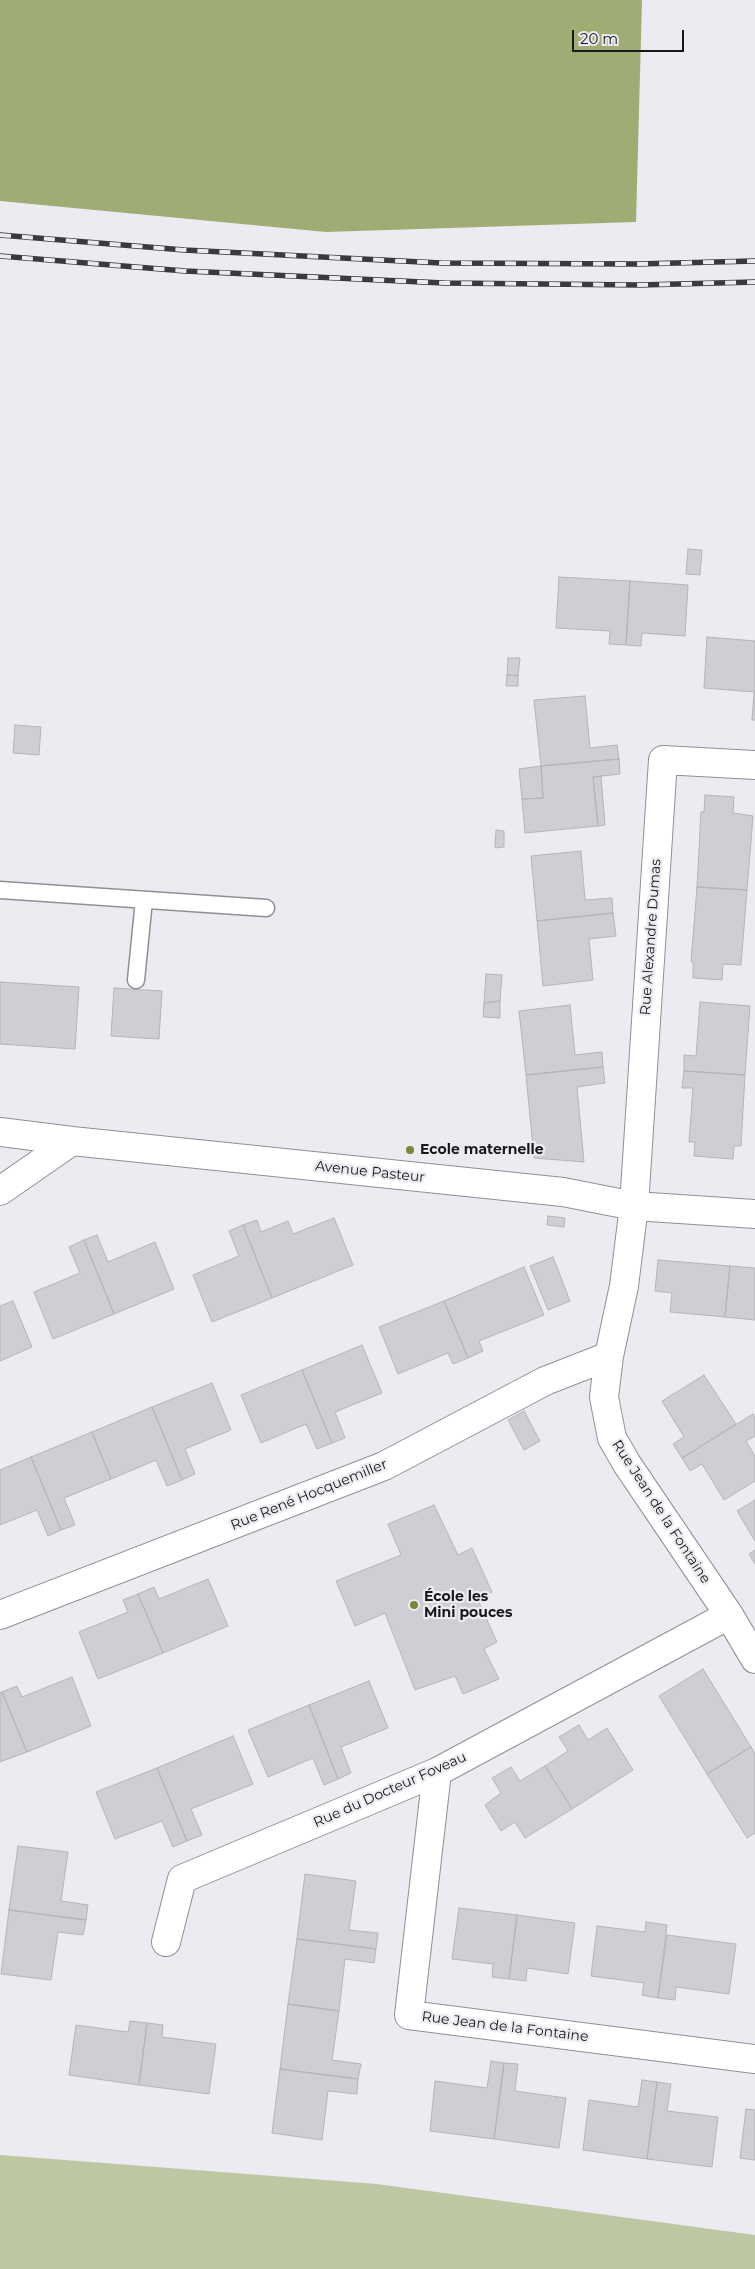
<!DOCTYPE html>
<html>
<head>
<meta charset="utf-8">
<style>
	body { margin:0 }
	#map { position:relative; width:755px; height:2269px; overflow:hidden; background:#ecebf1; font-family:Montserrat,sans-serif }
	canvas { display:block }
	.scale { position:absolute; left:572px; top:30px; width:112px; height:22px; box-sizing:border-box; border:2px solid #181719; border-top:0; padding-left:6px; font-size:15px; line-height:18px; white-space:nowrap; color:#181719; -webkit-text-stroke:4px #ecebf1; paint-order:stroke }
</style>
</head>
<body>
<div id="map">
<canvas width="755" height="2269"></canvas>
<div class="scale">20 m</div>
</div>
<script>
const ctx = document.querySelector('canvas').getContext('2d');
ctx.lineJoin = 'round';
function paint(path, color) {
  ctx.fillStyle = color;
  ctx.fill(path, 'evenodd');
}
function poly(rows) {
  const path = new Path2D();
  for (const r of rows) {
    path.moveTo(r[0], r[1]);
    for (let i = 2; i < r.length; i += 2) path.lineTo(r[i], r[i + 1]);
  }
  return path;
}
function strokePath(path, color, width, dash) {
  ctx.strokeStyle = color;
  ctx.lineWidth = width;
  ctx.lineCap = dash ? 'butt' : 'round';
  ctx.setLineDash(dash || []);
  ctx.stroke(path);
}
function label(font, color, halo, rows, align = 'center') {
  ctx.font = font + ' Montserrat,sans-serif';
  ctx.lineWidth = 4.5;
  ctx.setLineDash([]);
  ctx.textBaseline = 'middle';
  ctx.strokeStyle = halo;
  ctx.fillStyle = color;
  for (const [text, x, y, turn = 0] of rows) {
    ctx.save();
    ctx.translate(x, y);
    ctx.rotate((+turn || 0) * Math.PI / 180);
    ctx.textAlign = isNaN(turn) ? turn : align;
    if (halo) ctx.strokeText(text, 0, 0);
    ctx.fillText(text, 0, 0);
    ctx.restore();
  }
}
paint(poly([
	[0,2155,377,2184,755,2235,755,2269,0,2269]
]), '#bec7a4');
paint(poly([
	[0,0,642,0,636,222,326,232,0,201]
]), '#9fad75');
const building = poly([
	[688,549,702,550,700,575,686,574,688,549],
	[559,577,630,581,626,645,609,644,610,631,556,628,559,577],
	[630,581,688,585,685,636,642,633,641,646,626,645,630,581],
	[707,637,755,641,755,720,752,720,754,692,704,688,707,637],
	[508,658,520,658,518,676,507,675,508,658],
	[507,675,518,676,518,686,506,686,507,675],
	[585,696,590,748,617,745,619,759,541,766,534,700,585,696],
	[15,725,41,727,39,755,13,753,15,725],
	[619,759,620,774,593,777,598,826,525,833,522,799,543,798,541,766,619,759],
	[541,766,543,798,522,799,519,769,541,766],
	[601,776,605,825,598,826,593,777,601,776],
	[705,795,734,797,733,813,753,816,747,890,697,887,701,812,704,812,705,795],
	[496,830,504,831,504,847,495,848,496,830],
	[581,851,585,900,612,898,613,913,537,921,531,856,581,851],
	[697,887,747,890,741,965,723,964,722,980,693,978,693,962,691,961,697,887],
	[613,913,616,936,589,939,593,980,543,986,537,921,613,913],
	[486,974,502,975,500,1001,484,1003,486,974],
	[0,982,79,987,75,1049,0,1044,0,982],
	[114,988,162,991,159,1039,111,1036,114,988],
	[500,1001,500,1018,483,1017,484,1003,500,1001],
	[700,1002,750,1006,745,1075,684,1071,684,1055,696,1056,700,1002],
	[570,1005,575,1055,602,1052,603,1067,526,1075,519,1011,570,1005],
	[603,1067,605,1083,577,1087,584,1162,534,1158,526,1075,603,1067],
	[684,1071,745,1075,741,1146,734,1146,733,1159,694,1156,695,1142,689,1142,693,1088,682,1088,684,1071],
	[548,1216,565,1218,564,1227,547,1225,548,1216],
	[334,1218,353,1265,272,1298,243,1225,257,1220,261,1232,288,1221,293,1234,334,1218],
	[243,1225,272,1298,212,1322,193,1275,239,1256,229,1231,243,1225],
	[97,1235,108,1262,155,1242,174,1289,114,1314,84,1240,97,1235],
	[84,1240,114,1314,53,1339,34,1292,80,1273,69,1247,84,1240],
	[553,1257,570,1301,548,1310,530,1266,553,1257],
	[658,1260,730,1266,725,1317,670,1312,672,1293,655,1291,658,1260],
	[730,1266,755,1268,755,1320,725,1317,730,1266],
	[524,1267,544,1315,479,1341,483,1351,468,1358,444,1301,524,1267],
	[13,1301,32,1347,0,1361,0,1306,13,1301],
	[444,1301,468,1358,453,1364,448,1353,398,1374,379,1327,444,1301],
	[362,1345,382,1393,335,1412,345,1438,332,1443,302,1370,362,1345],
	[302,1370,332,1443,317,1449,306,1424,261,1443,241,1395,302,1370],
	[704,1375,736,1424,682,1458,673,1444,684,1437,662,1401,704,1375],
	[212,1383,231,1430,185,1449,195,1474,182,1480,152,1407,212,1383],
	[152,1407,182,1480,167,1486,156,1460,111,1479,92,1432,152,1407],
	[524,1411,540,1441,524,1450,508,1420,524,1411],
	[753,1414,755,1417,755,1436,746,1441,755,1456,755,1481,724,1500,702,1464,690,1471,682,1458,753,1414],
	[92,1432,111,1479,64,1498,75,1525,61,1530,31,1457,92,1432],
	[31,1457,61,1530,48,1536,37,1510,0,1525,0,1470,31,1457],
	[755,1500,755,1541,737,1511,755,1500],
	[434,1505,458,1555,472,1548,492,1592,477,1598,497,1642,484,1649,499,1679,463,1694,455,1676,415,1690,385,1613,355,1626,336,1581,401,1555,388,1524,434,1505],
	[755,1550,755,1564,749,1554,755,1550],
	[208,1579,228,1626,163,1653,138,1594,154,1587,159,1599,208,1579],
	[138,1594,163,1653,98,1679,79,1632,128,1612,123,1600,138,1594],
	[703,1669,751,1747,707,1774,659,1696,703,1669],
	[72,1677,91,1726,27,1752,2,1692,17,1686,22,1697,72,1677],
	[369,1681,388,1728,341,1747,351,1773,338,1779,309,1705,369,1681],
	[2,1692,27,1752,0,1762,0,1693,2,1692],
	[309,1705,338,1779,324,1785,313,1758,268,1777,248,1730,309,1705],
	[579,1725,588,1740,607,1728,633,1770,572,1809,545,1766,568,1751,559,1737,579,1725],
	[233,1736,253,1784,191,1809,202,1835,187,1841,157,1768,233,1736],
	[751,1747,755,1753,755,1833,747,1838,707,1774,751,1747],
	[545,1766,572,1809,525,1838,515,1822,501,1831,485,1805,501,1793,492,1778,511,1767,520,1781,545,1766],
	[157,1768,187,1841,173,1847,162,1821,115,1839,96,1792,157,1768],
	[18,1846,68,1852,61,1901,88,1905,86,1920,9,1910,18,1846],
	[305,1874,356,1881,349,1930,378,1933,376,1949,297,1939,305,1874],
	[459,1908,517,1915,509,1979,492,1977,493,1964,452,1959,459,1908],
	[9,1910,86,1920,83,1935,58,1932,51,1980,1,1974,9,1910],
	[517,1915,575,1923,568,1974,527,1968,526,1981,509,1979,517,1915],
	[646,1922,667,1925,658,1998,642,1995,644,1983,591,1976,597,1926,645,1932,646,1922],
	[667,1935,736,1944,729,1994,676,1987,675,2000,658,1998,667,1935],
	[297,1939,376,1949,374,1963,345,1959,339,2011,288,2004,297,1939],
	[288,2004,339,2011,332,2060,361,2064,358,2079,280,2069,288,2004],
	[130,2021,147,2023,139,2085,69,2075,76,2025,128,2032,130,2021],
	[147,2023,163,2025,162,2037,216,2044,209,2094,139,2085,147,2023],
	[491,2061,504,2063,494,2139,430,2131,435,2081,487,2088,491,2061],
	[504,2063,518,2064,515,2091,566,2098,559,2148,494,2139,504,2063],
	[280,2069,358,2079,357,2094,328,2091,322,2140,272,2133,280,2069],
	[642,2080,657,2082,647,2159,583,2150,589,2100,638,2107,642,2080],
	[657,2082,671,2084,667,2111,718,2117,712,2167,647,2159,657,2082],
	[746,2109,755,2110,755,2160,740,2158,746,2109]
]);
paint(building, '#d0ced4');
strokePath(building, '#b6b4ba', 1);
const lane = poly([
	[0,890,266,908],
	[136,980,144,900]
]);
const street = poly([
	[755,765,663,760,634,1206,624,1286,609,1356,604,1397,612,1438,627,1464,729,1615,755,1659],
	[0,1132,72,1141],
	[0,1191,72,1141,563,1192,634,1206,755,1214],
	[0,1615,384,1466,545,1381,609,1356],
	[437,1772,409,2015,755,2059],
	[166,1942,182,1879,437,1772,729,1615]
]);
strokePath(lane, '#908f94', 19);
strokePath(street, '#908f94', 30);
strokePath(lane, '#fff', 16);
strokePath(street, '#fff', 28);
const rail = poly([
	[0,235,184,250,441,263,637,264,755,261],
	[0,256,185,271,444,283,640,285,755,282]
]);
strokePath(rail, '#3a393b', 5.5);
strokePath(rail, '#ecebf1', 4, [11]);
for (const [x, y, r, color] of [
	[410,1150,5,"#778736"],
	[414,1605,5,"#778736"]
]) {
  const dot = new Path2D();
  dot.arc(x, y, r, 0, 2 * Math.PI);
  ctx.fillStyle = color;
  ctx.fill(dot);
  strokePath(dot, '#ecebf1', 2);
}
label('14px', '#181719', '#ecebf1', [
	["Rue Alexandre Dumas",651,937,-86],
	["Avenue Pasteur",370,1172,6],
	["Rue René Hocquemiller",309,1495,-22],
	["Rue Jean de la Fontaine",661,1512,57],
	["Rue du Docteur Foveau",390,1790,-24],
	["Rue Jean de la Fontaine",505,2027,7]
]);
label('bold 14px', '#181719', '#ecebf1', [
	["Ecole maternelle",420,1150],
	["École les",424,1597],
	["Mini pouces",424,1613]
], 'left');
</script>
</body>
</html>
